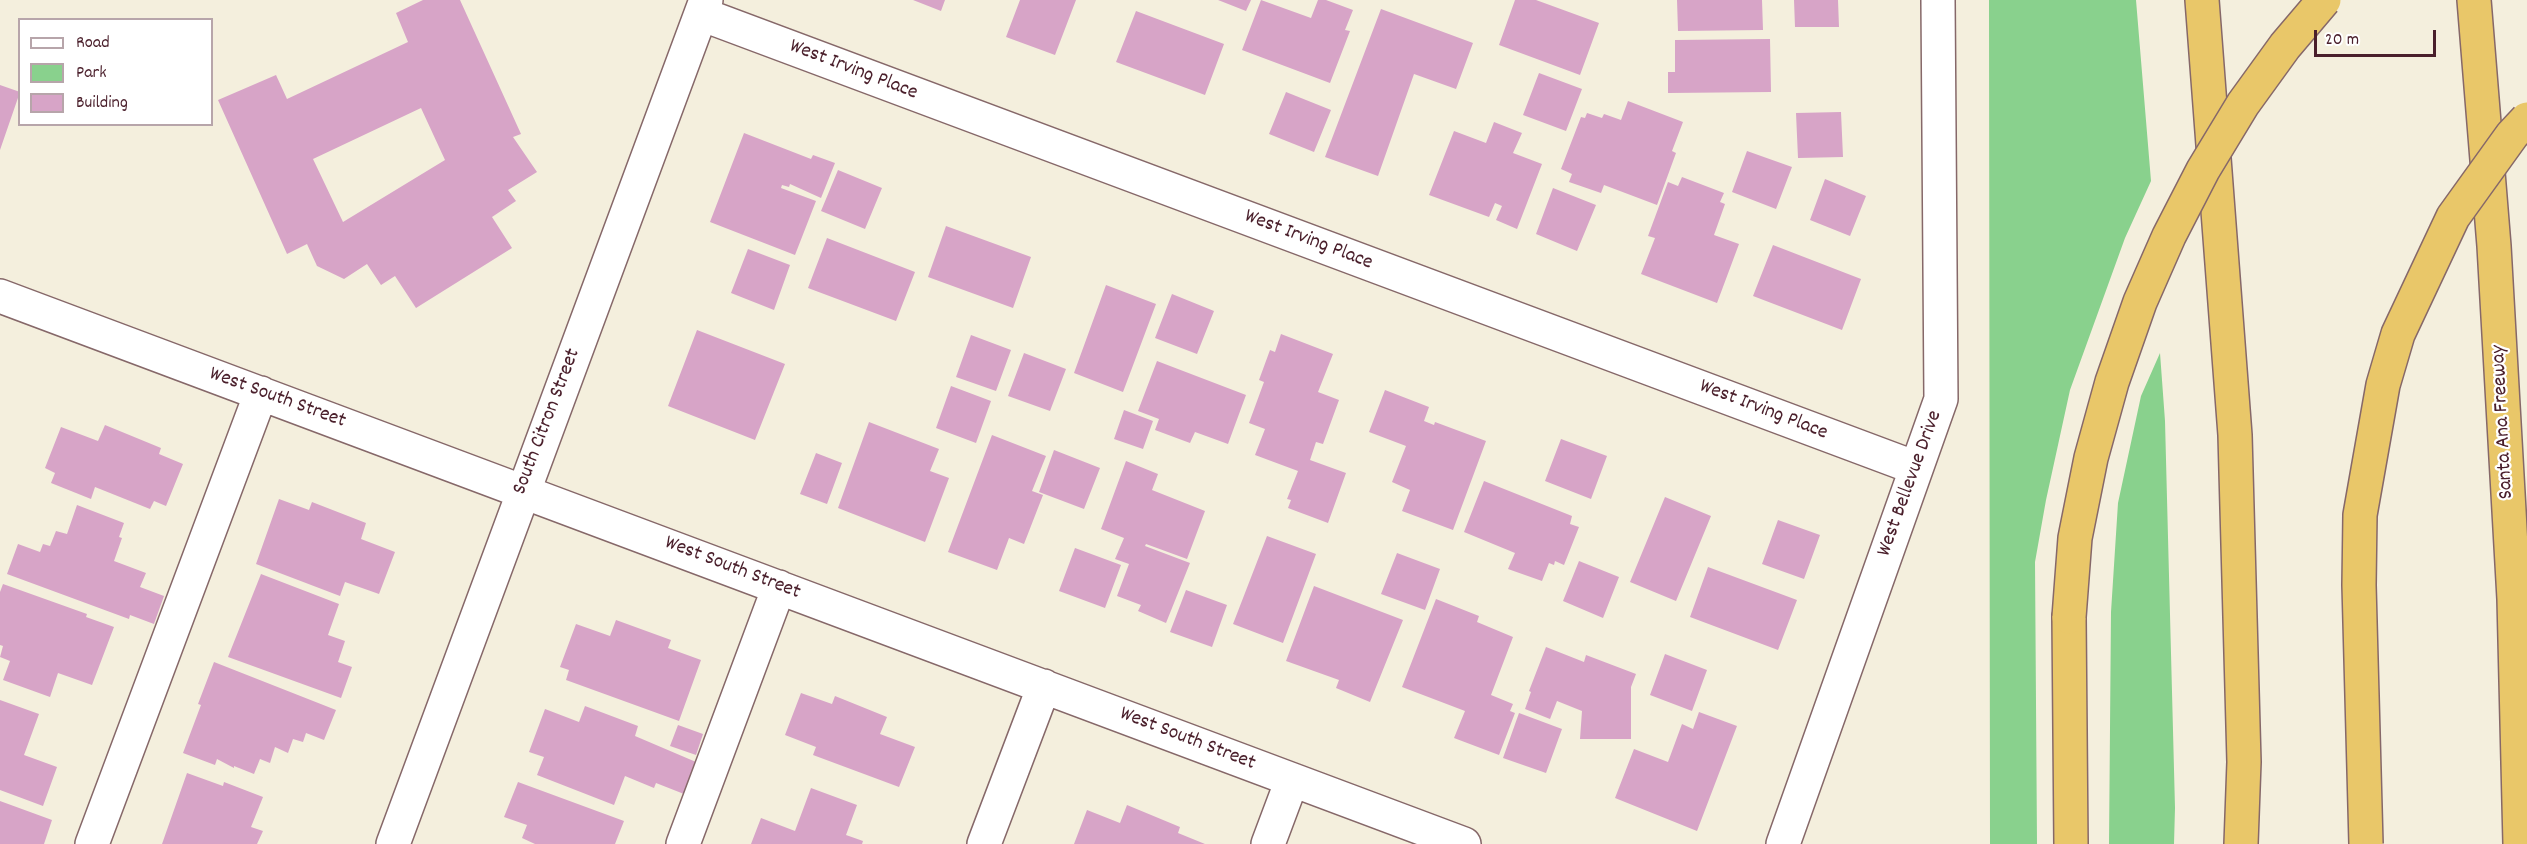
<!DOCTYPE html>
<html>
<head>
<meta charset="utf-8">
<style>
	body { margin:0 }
	#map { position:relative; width:2527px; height:844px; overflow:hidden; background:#f4efdd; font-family:Dekko,sans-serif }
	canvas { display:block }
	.legend { position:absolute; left:18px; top:18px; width:195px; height:108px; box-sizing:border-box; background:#fff; border:2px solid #b7a5aa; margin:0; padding:8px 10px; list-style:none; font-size:18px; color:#4a1f2b }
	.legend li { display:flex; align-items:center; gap:12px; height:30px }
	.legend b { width:30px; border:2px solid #b7a5aa }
	.scale { position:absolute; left:2314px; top:30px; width:122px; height:27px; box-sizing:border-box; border:3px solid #4a1f2b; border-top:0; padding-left:8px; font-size:18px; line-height:21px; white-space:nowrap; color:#4a1f2b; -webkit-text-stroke:4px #fff; paint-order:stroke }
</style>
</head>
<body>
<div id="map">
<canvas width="2527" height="844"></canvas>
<ul class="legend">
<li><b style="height:8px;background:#fff"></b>Road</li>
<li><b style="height:16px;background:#89d18d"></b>Park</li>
<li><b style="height:16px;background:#d7a4c7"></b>Building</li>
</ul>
<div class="scale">20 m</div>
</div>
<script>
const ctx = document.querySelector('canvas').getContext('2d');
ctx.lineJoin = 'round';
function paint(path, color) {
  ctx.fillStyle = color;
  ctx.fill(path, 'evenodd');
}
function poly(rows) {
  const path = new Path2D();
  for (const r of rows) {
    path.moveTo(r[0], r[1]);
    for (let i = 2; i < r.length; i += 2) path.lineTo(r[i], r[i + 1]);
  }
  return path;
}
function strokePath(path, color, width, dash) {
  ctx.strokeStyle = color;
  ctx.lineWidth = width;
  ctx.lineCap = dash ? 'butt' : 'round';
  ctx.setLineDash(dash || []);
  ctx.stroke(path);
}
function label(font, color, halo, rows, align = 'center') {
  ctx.font = font + ' Dekko,sans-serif';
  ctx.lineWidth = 4.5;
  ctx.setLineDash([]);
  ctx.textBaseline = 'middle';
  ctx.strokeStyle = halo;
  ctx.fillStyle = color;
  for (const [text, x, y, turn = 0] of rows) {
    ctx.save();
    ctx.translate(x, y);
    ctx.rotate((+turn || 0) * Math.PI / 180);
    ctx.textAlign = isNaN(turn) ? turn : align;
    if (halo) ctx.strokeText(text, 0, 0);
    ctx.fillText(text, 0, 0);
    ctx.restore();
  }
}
paint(poly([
	[1989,0,2136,0,2151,181,2125,238,2070,390,2046,500,2035,562,2037,844,1990,844],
	[2160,353,2165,421,2175,808,2174,844,2109,844,2111,612,2118,503,2141,396]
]), '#89d18d');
paint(poly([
	[423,0,460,0,521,134,513,137,537,172,508,190,516,201,492,217,512,248,416,308,395,276,381,285,367,264,344,279,317,266,307,244,287,254,218,100,276,75,287,99,408,42,396,13],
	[421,108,445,160,343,222,313,159],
	[913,0,945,0,941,11],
	[1020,0,1076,0,1055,55,1006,37],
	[1218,0,1251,0,1246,11],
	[1261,0,1311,18,1318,0,1326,0,1353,10,1345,30,1350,31,1330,83,1242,50],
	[1515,0,1536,0,1599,23,1580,75,1499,45],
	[1677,0,1762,0,1763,30,1678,31],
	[1794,0,1838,0,1839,27,1795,27],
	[1381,9,1473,43,1456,89,1414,74,1378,176,1325,157],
	[1136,11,1224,44,1205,95,1116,62],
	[1770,39,1771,92,1668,93,1668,72,1675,72,1675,40],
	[1539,73,1582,89,1566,131,1523,115],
	[0,85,20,92,0,150],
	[1286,92,1331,110,1314,152,1269,134],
	[1628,101,1683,122,1672,151,1676,153,1657,205,1604,185,1601,193,1569,182,1572,174,1561,169,1581,117,1585,118,1587,113,1602,118,1604,114,1621,120],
	[1841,112,1843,157,1798,158,1796,113],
	[1494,122,1522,133,1513,153,1542,164,1517,229,1496,220,1502,206,1495,203,1489,217,1429,195,1454,131,1486,143],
	[744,133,811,159,813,155,835,163,821,198,790,184,789,187,782,185,781,188,816,201,795,255,710,222],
	[1747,151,1792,167,1776,209,1732,192],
	[838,170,882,188,865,229,821,211],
	[1682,177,1724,193,1720,202,1725,204,1714,235,1739,244,1717,303,1641,274,1655,238,1648,236,1668,182,1678,186],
	[1825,179,1866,196,1850,236,1810,220],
	[1553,188,1596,205,1577,251,1536,234],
	[946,226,1031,257,1013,308,928,277],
	[827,238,915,272,896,321,808,288],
	[1773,245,1861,279,1842,330,1753,296],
	[748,249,790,265,774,310,731,293],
	[1106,285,1156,304,1123,392,1074,373],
	[1172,294,1214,311,1197,354,1155,338],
	[697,330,785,364,755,440,668,406],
	[1281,334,1333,354,1318,392,1339,400,1323,444,1316,442,1310,460,1346,473,1328,523,1288,508,1291,500,1287,499,1298,471,1255,455,1265,429,1249,423,1264,382,1259,380,1270,350,1275,352],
	[971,335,1011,350,996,391,956,377],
	[1024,353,1066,369,1050,411,1008,396],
	[1157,361,1246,395,1228,444,1195,432,1190,443,1155,430,1159,419,1138,411],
	[951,386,991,401,976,443,936,428],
	[1385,390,1429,407,1424,421,1434,425,1435,422,1486,441,1453,530,1402,511,1410,490,1392,482,1406,446,1369,432],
	[1124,410,1153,421,1143,449,1114,439],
	[869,422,939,449,930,471,949,478,925,542,838,508],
	[105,425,161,448,159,454,183,464,166,506,154,501,150,509,95,487,91,499,51,483,55,473,45,468,61,427,98,441],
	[992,435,1046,456,1032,491,1043,495,1024,544,1009,538,997,570,948,552],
	[1561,439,1607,456,1591,499,1545,481],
	[1054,450,1100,468,1084,509,1039,492],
	[816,453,842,463,827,504,800,494],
	[1126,461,1158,474,1152,490,1205,511,1187,559,1146,544,1145,546,1190,563,1166,623,1138,611,1141,605,1117,596,1129,564,1115,559,1124,538,1101,529],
	[1484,481,1572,516,1570,524,1579,527,1564,565,1555,561,1554,565,1549,563,1542,581,1508,569,1515,553,1464,532],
	[1665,497,1711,516,1676,601,1630,582],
	[279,499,309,510,312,502,366,523,361,539,395,552,379,594,345,582,340,596,256,564],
	[77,505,124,523,119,537,122,538,114,561,146,573,140,587,164,596,154,624,130,615,129,619,7,574,18,544,40,552,43,544,50,546,56,531,67,534],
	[1778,520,1820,535,1804,579,1762,564],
	[1267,536,1316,554,1283,643,1233,624],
	[1075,548,1121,565,1105,608,1059,591],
	[1397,553,1440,569,1425,610,1381,594],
	[1579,561,1619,577,1603,618,1563,601],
	[1708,567,1797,600,1778,650,1690,617],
	[261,574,339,604,328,635,345,641,338,662,352,667,341,698,228,657],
	[3,584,87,614,86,617,114,627,92,685,58,673,50,697,3,680,10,661,0,657,3,646,0,645,0,592],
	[1314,586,1403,620,1370,702,1336,688,1339,680,1286,661],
	[1186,590,1227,605,1212,647,1170,632],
	[1436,599,1479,616,1477,622,1513,637,1491,695,1513,704,1510,711,1515,713,1499,755,1454,738,1465,711,1402,687],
	[616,620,671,640,668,648,701,660,679,721,566,680,569,670,560,667,576,624,610,636],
	[1546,647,1584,662,1586,655,1636,674,1631,687,1631,739,1580,739,1582,711,1557,701,1550,719,1525,709,1531,692,1529,691],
	[1665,654,1707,670,1692,711,1650,695],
	[214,662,336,710,324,740,306,733,303,742,293,739,288,753,275,747,270,763,260,759,254,774,234,766,234,768,217,759,215,765,183,753,201,705,198,704],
	[801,693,832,704,835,696,887,717,880,734,915,747,899,787,813,755,816,747,785,735],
	[0,700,39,714,24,755,57,767,43,806,0,790],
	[585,706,638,726,635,736,696,762,684,794,656,783,654,788,625,776,614,805,537,775,544,757,529,752,545,709,579,722],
	[1699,712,1737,726,1697,831,1615,798,1634,749,1668,762,1682,724,1693,729],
	[1519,713,1562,729,1546,773,1503,758],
	[678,725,703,734,696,755,670,746],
	[187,773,223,786,224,782,263,797,251,827,263,831,257,844,162,844],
	[518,782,624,821,615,844,535,844,522,838,527,825,504,817],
	[811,788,857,805,846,835,863,841,862,844,751,844,761,818,795,831],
	[0,801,52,820,44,844,0,844],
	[1127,805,1180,827,1178,833,1205,844,1074,844,1087,810,1120,823]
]), '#d7a4c7');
const minor = poly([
	[701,14,1916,468],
	[0,296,1464,844],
	[92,844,261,393],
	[393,844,706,0],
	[683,844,779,587],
	[984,844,1044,686],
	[1268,844,1292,780],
	[1783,844,1941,399,1938,0]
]);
const highway = poly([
	[2202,0,2235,435,2244,762,2241,844],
	[2474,0,2494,246,2514,599,2520,844],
	[2069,617,2071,844]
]);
strokePath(minor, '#866869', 36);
strokePath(highway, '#866869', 36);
strokePath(minor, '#fff', 33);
strokePath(highway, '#e9c769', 33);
const highwayBridge = poly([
	[2069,617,2075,538,2091,458,2112,382,2140,302,2169,236,2203,170,2243,104,2285,46,2324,0],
	[2366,844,2359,585,2360,515,2383,385,2398,334,2453,217,2512,135,2527,119]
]);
strokePath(highwayBridge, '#866869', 36, []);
strokePath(highwayBridge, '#e9c769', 33);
label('21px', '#4a1f2b', '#fff', [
	["West Irving Place",853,71,21],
	["West Irving Place",1308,241,21],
	["West South Street",277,399,20],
	["West Irving Place",1763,411,21],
	["South Citron Street",548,422,-69],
	["Santa Ana Freeway",2504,422,-93],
	["West Bellevue Drive",1911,484,-70],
	["West South Street",732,569,21],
	["West South Street",1187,740,21]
]);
</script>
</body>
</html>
